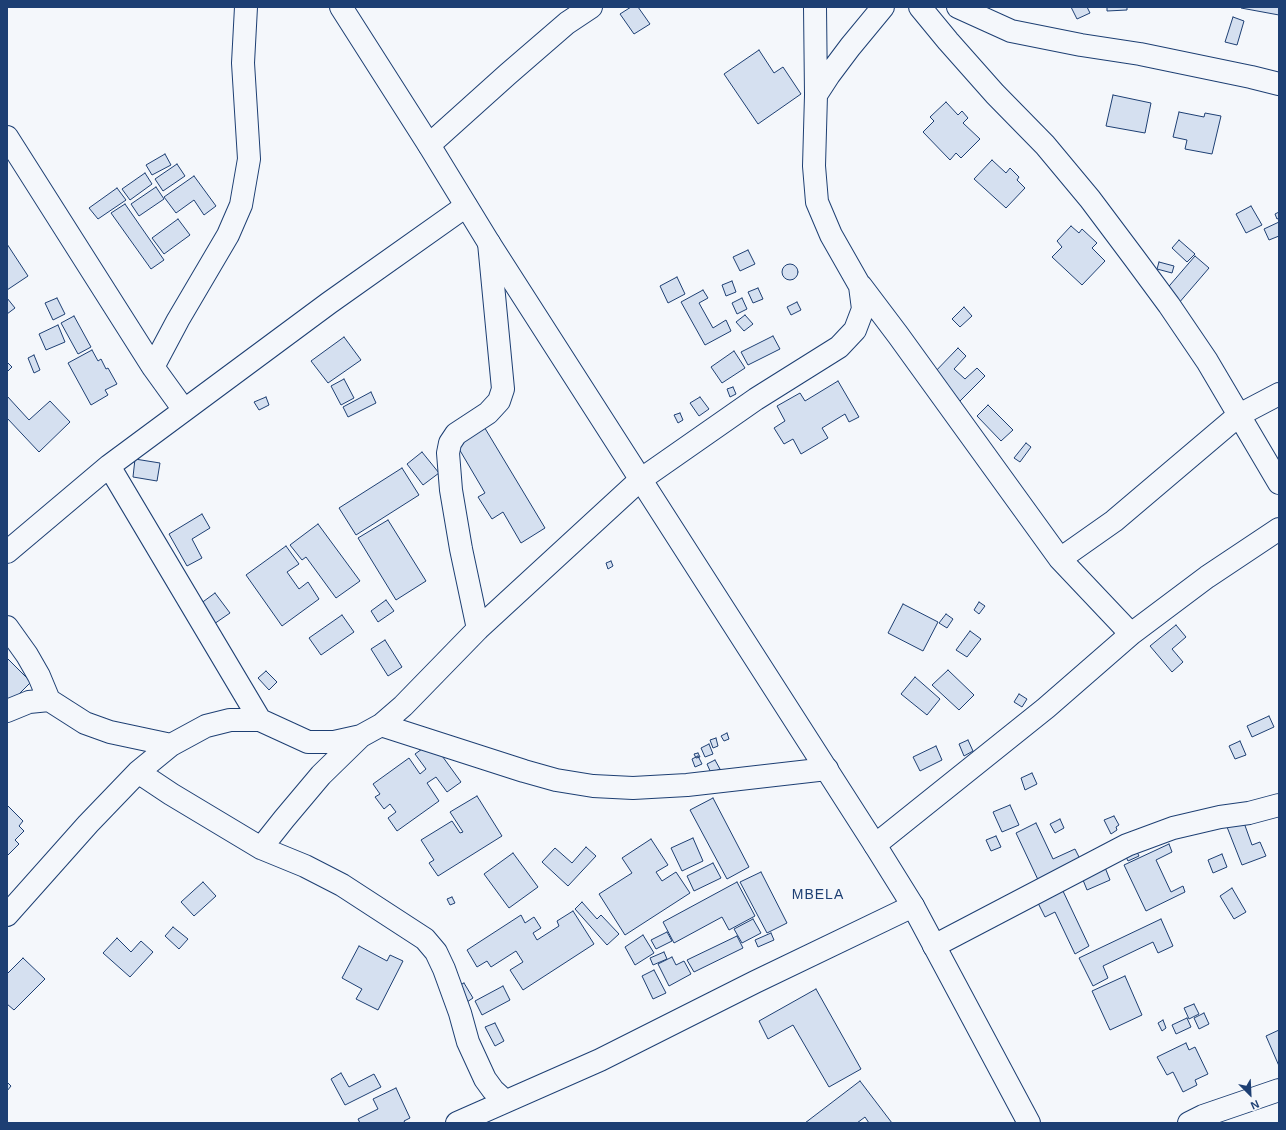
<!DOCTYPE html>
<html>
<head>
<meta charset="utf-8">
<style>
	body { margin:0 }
	#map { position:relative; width:1286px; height:1130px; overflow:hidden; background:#f4f7fb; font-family:Arial,sans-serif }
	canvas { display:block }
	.frame { position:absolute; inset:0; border:8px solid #1d3f73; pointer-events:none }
	.north { position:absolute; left:1230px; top:1074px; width:40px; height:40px; -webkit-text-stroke:3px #f4f7fb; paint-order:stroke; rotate:156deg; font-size:11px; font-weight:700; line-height:16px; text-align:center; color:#1d3f73 }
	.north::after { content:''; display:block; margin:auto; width:14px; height:18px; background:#1d3f73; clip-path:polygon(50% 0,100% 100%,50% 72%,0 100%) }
</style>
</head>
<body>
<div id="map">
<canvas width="1286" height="1130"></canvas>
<div class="frame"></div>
<div class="north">N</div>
</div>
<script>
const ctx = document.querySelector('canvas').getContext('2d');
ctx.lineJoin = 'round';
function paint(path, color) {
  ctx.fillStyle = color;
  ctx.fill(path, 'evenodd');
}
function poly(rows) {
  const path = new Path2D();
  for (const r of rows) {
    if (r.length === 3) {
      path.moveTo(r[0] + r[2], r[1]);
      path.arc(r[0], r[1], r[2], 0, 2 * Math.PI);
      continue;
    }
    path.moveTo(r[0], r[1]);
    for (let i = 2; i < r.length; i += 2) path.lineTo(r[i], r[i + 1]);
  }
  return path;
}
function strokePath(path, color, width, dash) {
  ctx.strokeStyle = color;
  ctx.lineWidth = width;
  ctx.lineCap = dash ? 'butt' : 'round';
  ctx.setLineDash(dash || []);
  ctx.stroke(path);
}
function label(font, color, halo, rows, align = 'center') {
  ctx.font = font + ' Arial,sans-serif';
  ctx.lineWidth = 3;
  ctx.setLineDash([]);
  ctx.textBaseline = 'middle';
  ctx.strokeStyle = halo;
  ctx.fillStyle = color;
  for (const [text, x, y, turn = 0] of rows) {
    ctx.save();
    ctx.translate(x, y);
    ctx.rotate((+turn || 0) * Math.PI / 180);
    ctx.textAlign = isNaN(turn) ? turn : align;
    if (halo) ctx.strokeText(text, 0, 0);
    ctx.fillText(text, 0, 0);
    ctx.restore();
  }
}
const building = poly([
	[631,7,638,7,650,24,634,34,620,14,631,7],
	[1071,7,1087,7,1090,13,1077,19,1071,7],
	[1107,7,1127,7,1127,10,1107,11,1107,7],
	[1241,7,1279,7,1279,15,1241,8,1241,7],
	[1233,17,1244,21,1237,45,1225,42,1233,17],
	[759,50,774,73,783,67,801,94,758,124,724,74,759,50],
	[1113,95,1151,103,1145,133,1106,126,1113,95],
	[946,102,958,115,962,111,968,118,963,123,980,139,961,158,956,153,950,160,923,132,934,121,930,117,946,102],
	[1179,112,1204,117,1205,113,1221,116,1212,154,1185,149,1187,140,1173,137,1179,112],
	[165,154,171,165,152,175,146,165,165,154],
	[992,160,1006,173,1010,168,1019,177,1017,180,1025,188,1006,208,974,179,992,160],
	[177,164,185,176,163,191,155,179,177,164],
	[145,173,152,184,130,200,122,189,145,173],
	[194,176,216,206,204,215,194,200,176,213,164,197,194,176],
	[156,187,164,199,139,216,131,204,156,187],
	[117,188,126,200,98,219,89,208,117,188],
	[125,204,164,260,151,269,111,213,125,204],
	[1251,206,1262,225,1246,233,1236,214,1251,206],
	[1279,212,1279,218,1277,219,1275,214,1279,212],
	[178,219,190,235,164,254,152,238,178,219],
	[1279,222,1279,236,1269,240,1264,229,1279,222],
	[1071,226,1079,233,1082,229,1097,243,1092,248,1105,261,1082,285,1052,257,1062,247,1057,241,1071,226],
	[1179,240,1195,254,1187,262,1172,248,1179,240],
	[7,244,28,276,7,290,7,244],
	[748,250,755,264,740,271,733,257,748,250],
	[1195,256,1209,268,1178,304,1164,292,1195,256],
	[1159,262,1174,266,1172,273,1157,269,1159,262],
	[790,272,8],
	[677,277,685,294,668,303,660,286,677,277],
	[732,281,736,292,726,296,722,285,732,281],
	[758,288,763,299,753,303,748,292,758,288],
	[703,290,708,298,699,303,713,328,726,320,731,331,705,345,681,302,703,290],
	[7,298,15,308,7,314,7,298],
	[57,298,65,314,53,320,45,303,57,298],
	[742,298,747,309,737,314,732,303,742,298],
	[797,302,801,310,791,315,787,307,797,302],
	[964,307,972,316,960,327,952,319,964,307],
	[745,315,753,324,744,331,736,322,745,315],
	[74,316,91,347,78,354,61,323,74,316],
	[58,325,65,342,46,350,39,334,58,325],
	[773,336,780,349,748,365,741,352,773,336],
	[344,337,361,360,328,383,311,361,344,337],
	[958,348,966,356,954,369,965,379,977,368,985,376,958,403,931,376,958,348],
	[92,350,98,361,101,359,106,369,108,368,117,384,105,390,108,395,91,405,68,363,92,350],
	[734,351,745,368,722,383,711,367,734,351],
	[34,355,40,370,34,373,28,358,34,355],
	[7,362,12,367,7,372,7,362],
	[344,379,354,398,341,405,331,386,344,379],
	[838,381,859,417,849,422,845,414,822,428,828,438,801,454,793,439,784,444,774,428,785,421,777,406,800,393,805,401,838,381],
	[733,387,736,394,730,397,727,389,733,387],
	[371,392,376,403,348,417,343,407,371,392],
	[7,396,29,420,50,401,70,422,39,452,7,418,7,396],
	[266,397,269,405,259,410,254,402,266,397],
	[700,397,709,409,699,416,690,403,700,397],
	[988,405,1013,430,1001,441,977,416,988,405],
	[680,413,683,420,678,423,674,415,680,413],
	[483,425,545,528,521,543,503,512,492,519,478,497,485,493,455,442,483,425],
	[1026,443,1031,447,1020,462,1014,458,1026,443],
	[422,452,439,473,423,485,407,464,422,452],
	[135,459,160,463,157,481,133,477,135,459],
	[402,468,419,495,356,535,339,508,402,468],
	[202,514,210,528,192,539,202,558,187,566,169,534,202,514],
	[388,520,426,581,396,600,358,538,388,520],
	[318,524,360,581,336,598,306,557,302,560,290,545,318,524],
	[286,546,299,564,287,572,299,589,308,582,319,599,282,626,246,575,286,546],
	[611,561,613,566,608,569,606,563,611,561],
	[215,593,230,613,214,624,200,604,215,593],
	[386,600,394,611,378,622,371,611,386,600],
	[979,602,985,606,979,614,974,610,979,602],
	[903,604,938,622,923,651,888,633,903,604],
	[946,614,953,619,947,628,939,623,946,614],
	[342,615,354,632,321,655,309,638,342,615],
	[1176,625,1186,637,1172,649,1183,662,1172,672,1150,646,1176,625],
	[970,631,981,639,967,657,956,650,970,631],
	[385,640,402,667,388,676,371,649,385,640],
	[7,658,31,682,7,706,7,658],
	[948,670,974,695,959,710,932,685,948,670],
	[266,671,277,682,269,690,258,678,266,671],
	[915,677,940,699,927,715,901,694,915,677],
	[1019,694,1027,699,1022,707,1014,702,1019,694],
	[1269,716,1274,727,1252,737,1247,726,1269,716],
	[727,733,729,739,724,741,721,736,727,733],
	[716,738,718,746,713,748,710,740,716,738],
	[968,740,973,751,964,756,959,744,968,740],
	[1240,741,1246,755,1235,759,1229,746,1240,741],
	[432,742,461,782,447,792,436,777,427,783,439,801,397,831,388,818,396,812,390,804,384,809,375,797,380,794,373,784,409,758,420,774,426,769,415,754,432,742],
	[709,744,713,754,705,757,701,748,709,744],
	[936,746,942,760,920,771,913,757,936,746],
	[698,753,700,757,696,758,694,754,698,753],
	[698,756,702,764,695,767,692,759,698,756],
	[715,760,720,769,711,773,707,764,715,760],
	[1032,773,1037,784,1025,790,1021,778,1032,773],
	[477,796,502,836,438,876,429,863,434,860,421,840,452,821,460,833,463,832,450,812,477,796],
	[713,798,749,867,727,879,690,810,713,798],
	[7,805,23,821,19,826,24,831,15,840,19,844,7,856,7,805],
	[1010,805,1019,825,1002,832,993,812,1010,805],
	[1114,816,1119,825,1116,827,1117,830,1111,834,1104,820,1114,816],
	[1060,819,1064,828,1055,833,1050,824,1060,819],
	[1243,820,1252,845,1260,842,1266,856,1242,865,1227,827,1243,820],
	[1036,823,1053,859,1075,849,1080,859,1040,884,1016,833,1036,823],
	[996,836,1001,847,991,851,986,840,996,836],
	[693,838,703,861,682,871,671,848,693,838],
	[651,839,668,865,656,872,662,881,676,872,690,893,625,935,599,894,632,873,622,858,651,839],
	[1169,844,1172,852,1156,860,1171,892,1183,886,1185,892,1146,911,1124,865,1169,844],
	[586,847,596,856,568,886,542,862,555,848,572,863,586,847],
	[1136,850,1139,856,1128,861,1125,855,1136,850],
	[513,853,538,887,509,908,484,874,513,853],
	[1222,854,1227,867,1213,873,1208,860,1222,854],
	[713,863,721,878,694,891,687,876,713,863],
	[1104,865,1110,880,1087,890,1081,875,1104,865],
	[761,872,787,923,767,933,740,882,761,872],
	[203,882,216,896,194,916,181,902,203,882],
	[737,882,755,916,729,930,722,917,674,943,663,922,737,882],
	[1232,888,1246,912,1234,919,1220,896,1232,888],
	[1062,889,1089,946,1075,954,1055,912,1045,917,1037,901,1062,889],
	[452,897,455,903,450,905,447,899,452,897],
	[582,902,597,919,601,915,619,934,607,945,575,909,582,902],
	[573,911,594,944,523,990,510,970,523,962,516,951,491,967,487,961,477,967,467,950,521,915,525,923,534,917,541,928,533,933,537,940,559,926,557,921,573,911],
	[753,919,761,933,742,943,734,929,753,919],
	[1161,919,1173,946,1158,953,1153,942,1103,966,1108,978,1093,986,1079,958,1161,919],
	[173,927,188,939,179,949,165,936,173,927],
	[667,932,672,941,656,949,651,940,667,932],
	[771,933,774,940,758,947,755,940,771,933],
	[643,935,654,953,635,965,625,947,643,935],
	[737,936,743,948,694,972,687,960,737,936],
	[117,938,131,952,141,941,153,952,130,977,103,953,117,938],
	[359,946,387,961,390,955,403,961,378,1010,356,999,362,989,342,978,359,946],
	[664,952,667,959,653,965,650,958,664,952],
	[672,957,676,965,684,961,691,974,669,986,658,964,672,957],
	[23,958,45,979,14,1010,7,1004,7,974,23,958],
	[654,970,666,993,653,999,642,976,654,970],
	[1125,976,1142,1015,1110,1030,1092,991,1125,976],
	[464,983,473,998,467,1002,458,986,464,983],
	[503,986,510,1000,482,1015,475,1001,503,986],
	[816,989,861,1069,829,1087,793,1025,768,1039,759,1021,816,989],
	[1194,1004,1199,1014,1189,1019,1184,1008,1194,1004],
	[1204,1013,1209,1024,1199,1029,1194,1018,1204,1013],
	[1187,1018,1191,1027,1176,1034,1172,1025,1187,1018],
	[1163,1020,1166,1028,1162,1031,1158,1023,1163,1020],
	[495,1023,504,1041,495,1046,485,1027,495,1023],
	[1279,1030,1279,1066,1266,1036,1279,1030],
	[1186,1043,1189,1050,1195,1047,1208,1074,1195,1080,1197,1085,1183,1092,1173,1072,1167,1075,1157,1057,1186,1043],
	[341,1073,349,1087,374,1074,381,1087,345,1105,331,1079,341,1073],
	[860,1081,892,1123,869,1123,865,1117,857,1123,805,1123,860,1081],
	[7,1082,11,1086,7,1091,7,1082],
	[396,1088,410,1118,404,1121,405,1123,360,1123,358,1119,378,1109,373,1099,396,1088]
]);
paint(building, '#d5e0f0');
strokePath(building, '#1d3f73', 1);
const minor = poly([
	[920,7,948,41,995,94,1045,145,1090,199,1135,259,1169,305,1207,361,1279,483],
	[958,7,1011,31,1081,45,1140,54,1251,77,1279,84],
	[816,95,829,75,850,47,883,7],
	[7,137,153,367,184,410],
	[429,145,508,74,567,23,591,7],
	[861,286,898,335,1060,559,1131,634],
	[153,367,178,320,228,235,241,205,249,159,243,63,246,7],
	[109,466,260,720],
	[7,552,109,466,329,303,466,206],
	[1060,559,1114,521,1239,415,1279,394],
	[7,627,27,655,39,676,49,700],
	[478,629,461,549,451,490,448,453,450,443,456,434,488,413,499,401,503,389,489,243],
	[7,711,29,702,49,700,85,723,110,732,171,745],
	[381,725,524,771,556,780,593,786,633,788,687,785,827,769],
	[138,772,171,794,261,848,305,866,342,885,425,939,436,952,444,969,460,1013,468,1042,485,1079,493,1090,505,1101],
	[875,845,1046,708,1131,634,1207,577,1279,529],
	[261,848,284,819,321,775,361,736],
	[7,915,88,824,138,772,171,745,206,726,230,720,260,720,308,742,334,742,361,736,381,725,403,706,478,629,640,480,756,399,839,347,855,330,863,309,860,286,831,235,817,202,814,166,816,95,815,7],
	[934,946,1127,845,1173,828,1220,817,1249,813,1279,805],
	[457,1123,600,1060,755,982,913,906],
	[1189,1123,1203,1116,1279,1090]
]);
const highway = poly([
	[341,7,429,145,489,243,875,845,913,906,1029,1123]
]);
strokePath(minor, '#1d3f73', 24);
strokePath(highway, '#1d3f73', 24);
strokePath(minor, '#f4f7fb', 22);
strokePath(highway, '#f4f7fb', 22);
ctx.letterSpacing = '1px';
label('14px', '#1d3f73', '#f4f7fb', [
	["MBELA",818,895]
]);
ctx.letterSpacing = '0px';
</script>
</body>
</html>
